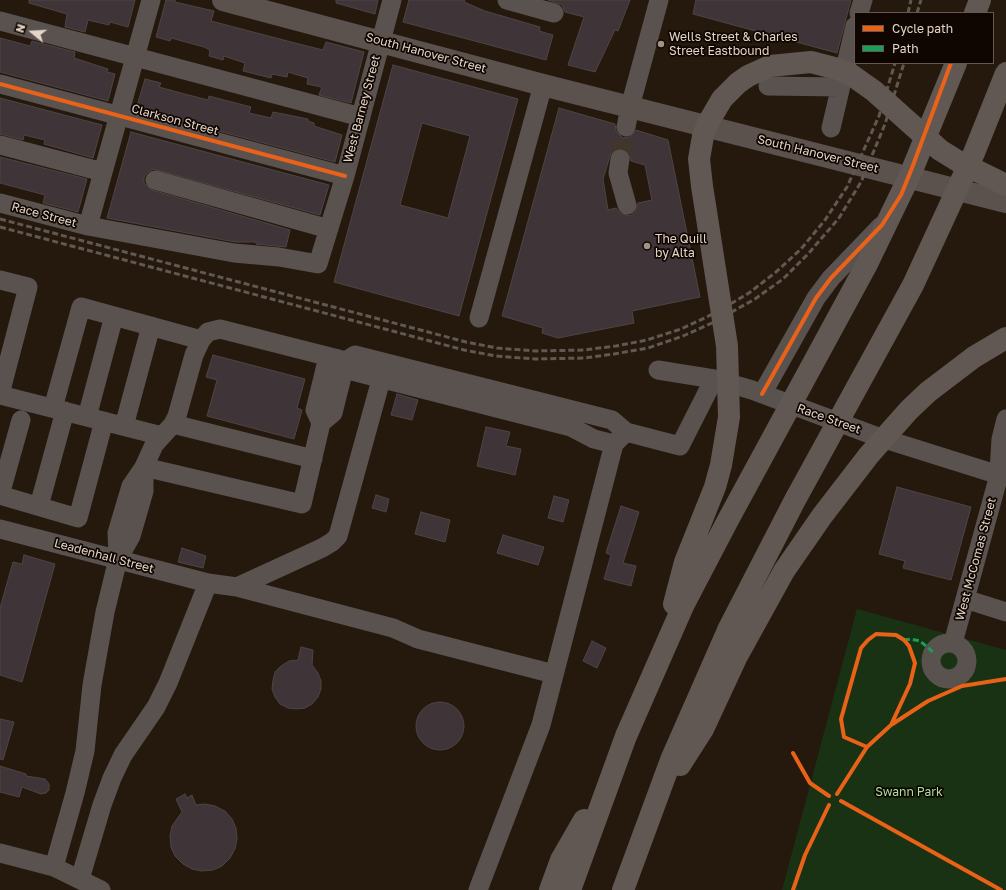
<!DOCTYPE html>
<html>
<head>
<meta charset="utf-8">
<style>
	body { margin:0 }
	#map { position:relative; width:1006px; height:890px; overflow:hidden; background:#25190d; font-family:"Golos Text",sans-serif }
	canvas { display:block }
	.legend { position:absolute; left:854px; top:12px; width:140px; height:52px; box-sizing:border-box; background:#100601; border:1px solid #655951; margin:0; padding:5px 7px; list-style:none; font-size:12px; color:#e4d5c8 }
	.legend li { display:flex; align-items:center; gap:8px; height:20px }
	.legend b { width:20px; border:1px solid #655951 }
	.north { position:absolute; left:12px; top:12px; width:40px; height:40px; -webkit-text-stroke:3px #100601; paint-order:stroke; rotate:288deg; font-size:11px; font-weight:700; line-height:16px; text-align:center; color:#e4d5c8 }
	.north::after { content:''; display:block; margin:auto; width:14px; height:18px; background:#e4d5c8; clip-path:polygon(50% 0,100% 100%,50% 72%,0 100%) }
</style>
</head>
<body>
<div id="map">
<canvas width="1006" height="890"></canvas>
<ul class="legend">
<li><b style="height:5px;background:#ea6118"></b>Cycle path</li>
<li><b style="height:5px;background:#1a9f57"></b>Path</li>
</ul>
<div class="north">N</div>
</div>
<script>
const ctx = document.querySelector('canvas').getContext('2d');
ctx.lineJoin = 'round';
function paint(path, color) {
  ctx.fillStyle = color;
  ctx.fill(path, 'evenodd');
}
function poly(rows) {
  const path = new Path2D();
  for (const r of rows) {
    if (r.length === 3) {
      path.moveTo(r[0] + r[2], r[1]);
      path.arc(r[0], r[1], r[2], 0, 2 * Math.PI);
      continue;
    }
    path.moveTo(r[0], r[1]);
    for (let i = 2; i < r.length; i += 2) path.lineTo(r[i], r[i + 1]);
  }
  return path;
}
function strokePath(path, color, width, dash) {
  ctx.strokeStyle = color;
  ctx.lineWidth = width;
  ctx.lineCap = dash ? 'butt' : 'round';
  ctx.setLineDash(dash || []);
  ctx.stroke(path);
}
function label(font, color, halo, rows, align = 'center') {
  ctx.font = font + ' "Golos Text",sans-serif';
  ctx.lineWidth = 3.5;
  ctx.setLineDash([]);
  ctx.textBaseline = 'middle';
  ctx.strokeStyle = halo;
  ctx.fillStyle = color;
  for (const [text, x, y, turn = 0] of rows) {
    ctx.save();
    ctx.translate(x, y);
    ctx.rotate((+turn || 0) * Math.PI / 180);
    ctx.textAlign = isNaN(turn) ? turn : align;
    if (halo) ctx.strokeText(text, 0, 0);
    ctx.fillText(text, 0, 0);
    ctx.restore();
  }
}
paint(poly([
	[857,609,1006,650,1006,890,782,890]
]), '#193213');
const building = poly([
	[29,0,135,0,128,27,110,22,109,25,88,20,85,32,65,27,67,14,29,3,29,0],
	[166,0,175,0,175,2,214,11,211,21,295,43,323,50,326,42,364,52,351,103,319,95,322,87,307,84,308,78,288,72,287,77,272,74,271,78,243,71,245,63,224,56,223,60,209,56,210,50,204,47,171,38,170,41,156,37,166,0],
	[336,0,378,0,375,14,336,3,336,0],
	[409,0,465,0,464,2,485,11,540,27,539,31,553,35,546,60,403,22,409,0],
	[548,0,630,0,618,31,615,30,595,72,568,65,584,17,565,12,562,5,548,0],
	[696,0,851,0,837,53,693,14,696,0],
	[0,38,30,46,32,41,75,52,74,58,108,69,107,72,115,74,108,101,0,72,0,38],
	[393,65,518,99,459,316,334,282,393,65],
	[422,123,470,136,448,218,400,205,422,123],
	[145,79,161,83,159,87,181,93,208,100,209,96,251,107,249,113,271,118,273,112,308,119,308,121,314,123,314,126,342,135,335,162,136,109,145,79],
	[0,98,102,125,93,158,44,144,45,140,24,135,23,140,0,134,0,98],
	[559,108,615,124,616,131,623,138,630,137,636,130,668,140,700,297,632,311,634,323,558,338,542,333,543,328,502,316,559,108],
	[622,148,630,155,631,161,645,165,652,200,638,203,635,212,630,216,620,213,616,208,608,210,603,179,611,153,616,149,622,148],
	[131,132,329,185,320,215,153,169,148,172,144,177,144,183,152,190,290,230,286,247,256,244,256,242,235,242,107,218,131,132],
	[0,157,87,179,78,212,43,203,45,195,0,183,0,157],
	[213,355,305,379,297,408,302,410,294,439,207,416,217,380,206,377,213,355],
	[397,394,418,400,412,420,391,415,397,394],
	[486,427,510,432,506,446,521,449,515,475,477,466,486,427],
	[897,487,971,507,951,580,903,568,905,561,879,554,897,487],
	[376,495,389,499,386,512,372,508,376,495],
	[554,496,569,500,563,522,548,518,554,496],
	[621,506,639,512,623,563,636,566,631,586,604,579,611,555,606,553,621,506],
	[421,512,450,520,445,542,415,534,421,512],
	[503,535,544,547,538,565,497,553,503,535],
	[182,548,206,556,203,568,178,562,182,548],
	[24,555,55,564,22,682,0,675,0,608,13,562,22,564,24,555],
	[592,641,606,648,597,668,583,661,592,641],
	[301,647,313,650,312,665,318,673,321,681,321,689,318,697,312,704,305,708,296,709,288,708,280,704,275,697,272,689,273,680,275,672,281,666,289,661,298,660,301,647],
	[440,726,24],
	[0,719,14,722,3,760,0,759,0,719],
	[0,766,26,774,26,776,45,779,49,784,49,790,46,793,41,794,22,787,19,797,0,792,0,766],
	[185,794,187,798,192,795,196,805,205,804,215,806,225,811,232,819,236,828,237,839,235,849,230,858,222,866,213,870,202,871,192,869,183,864,175,856,171,847,170,836,172,826,182,812,176,799,185,794]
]);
paint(building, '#3f3437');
strokePath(building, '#4e4544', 1);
strokePath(poly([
	[620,159,626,127]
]), '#423529', 19, [19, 10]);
strokePath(poly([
	[507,0,554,13],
	[859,13,863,0],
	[0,21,361,117],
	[0,84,345,176],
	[768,86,840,87],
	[626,127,630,107,659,0],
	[831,128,855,26],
	[0,145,103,172],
	[620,159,618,173,627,205],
	[155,180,329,229],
	[0,203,88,226,234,253,279,257,318,264,345,176,392,0],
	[88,226,151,0],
	[0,280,28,287,0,394],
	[479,318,543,85],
	[658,370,714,379,752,390,878,437,999,475],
	[762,394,816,298,831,278,881,226],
	[0,395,162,436],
	[53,408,81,307,201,340],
	[87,417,114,316],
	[21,420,0,495,78,518,104,421],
	[321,423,315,410,328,357],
	[173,424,313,459],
	[124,426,151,326],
	[144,467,302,504,321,423,333,413,346,361,355,355,612,420,626,432,680,446,714,379],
	[999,472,1001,439,1006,419],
	[39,506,65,411],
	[0,529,208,583,237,587,393,628,418,639,554,674],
	[118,559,131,536,144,491,144,467],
	[237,587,322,548,332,542,338,536,379,387],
	[965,599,1006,612],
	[949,661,18],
	[953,643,999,475,1006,459],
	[0,853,54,867,75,793,85,751,92,685,105,612,118,559,117,533,131,486,144,467,154,445,173,424,177,416,194,355,201,340,208,332,220,329,346,361,352,371,571,427,594,439,614,444],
	[54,867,101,890],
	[80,879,102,805,112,778,123,755,156,707,168,683,208,583],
	[478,890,541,725,614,444,622,436]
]), '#59524f', 19);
strokePath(poly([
	[223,0,543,85,1006,202]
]), '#5b514d', 22);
strokePath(poly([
	[975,13,980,0],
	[674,604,685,562,715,487,721,465,729,417,727,346,702,186,699,159,703,136,708,123,722,99,738,83,748,76,770,66,811,62,838,69,850,74,874,91,940,150,961,163,1006,185],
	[680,765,703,729,736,658,784,571,822,516,869,455,909,410,928,392,974,357,1006,338],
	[550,890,561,860,584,820],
	[570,890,626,736,683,606,728,520,867,264,910,175,956,63],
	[623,890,671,760,729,628,795,500,913,285,974,153,1006,73]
]), '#615853', 22);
strokePath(poly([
	[908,13,911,0],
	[917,13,921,0],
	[0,219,466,342,497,348,535,351,584,350,616,346,647,340,681,329,715,313,749,293,776,272,801,249,825,220,847,187,879,116,895,63],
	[0,227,464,350,496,356,535,359,584,358,614,354,648,348,683,336,712,323,755,299,783,279,808,254,839,218,861,182,885,124,904,63]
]), '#605851', 3, [6, 3]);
strokePath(poly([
	[904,640,911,639,920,641,933,652]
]), '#1a9f57', 3, [6, 3]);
strokePath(poly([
	[0,84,345,176],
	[762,394,816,298,831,278,882,225,901,195,912,168,951,63],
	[867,747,844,737,841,719,861,648,868,640,876,634,896,635,904,640,909,646,915,663,910,684,891,725],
	[793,753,810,783,829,796],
	[837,794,867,747,891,725,928,701,962,686,1006,679],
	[841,801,1001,890],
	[793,890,805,855,829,805]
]), '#ea6118', 4);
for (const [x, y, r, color] of [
	[661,44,4,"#a19387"],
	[647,246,4,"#a19387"]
]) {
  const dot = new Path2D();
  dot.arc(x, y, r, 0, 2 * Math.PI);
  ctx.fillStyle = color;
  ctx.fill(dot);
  strokePath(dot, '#100601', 1.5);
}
label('12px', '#e4d5c8', '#100601', [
	["Wells Street & Charles",669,37],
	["Street Eastbound",669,51],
	["The Quill",655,239],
	["by Alta",655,253]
], 'left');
label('12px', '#e4d5c8', '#100601', [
	["South Hanover Street",426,53,15],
	["West Barney Street",362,109,-75],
	["Clarkson Street",175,120,15],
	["South Hanover Street",818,154,14],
	["Race Street",44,215,15],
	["Race Street",829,419,20],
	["Leadenhall Street",104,556,15],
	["West McComas Street",976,559,-75]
]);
label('12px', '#a6df9f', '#100601', [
	["Swann Park",909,792]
]);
</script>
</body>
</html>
